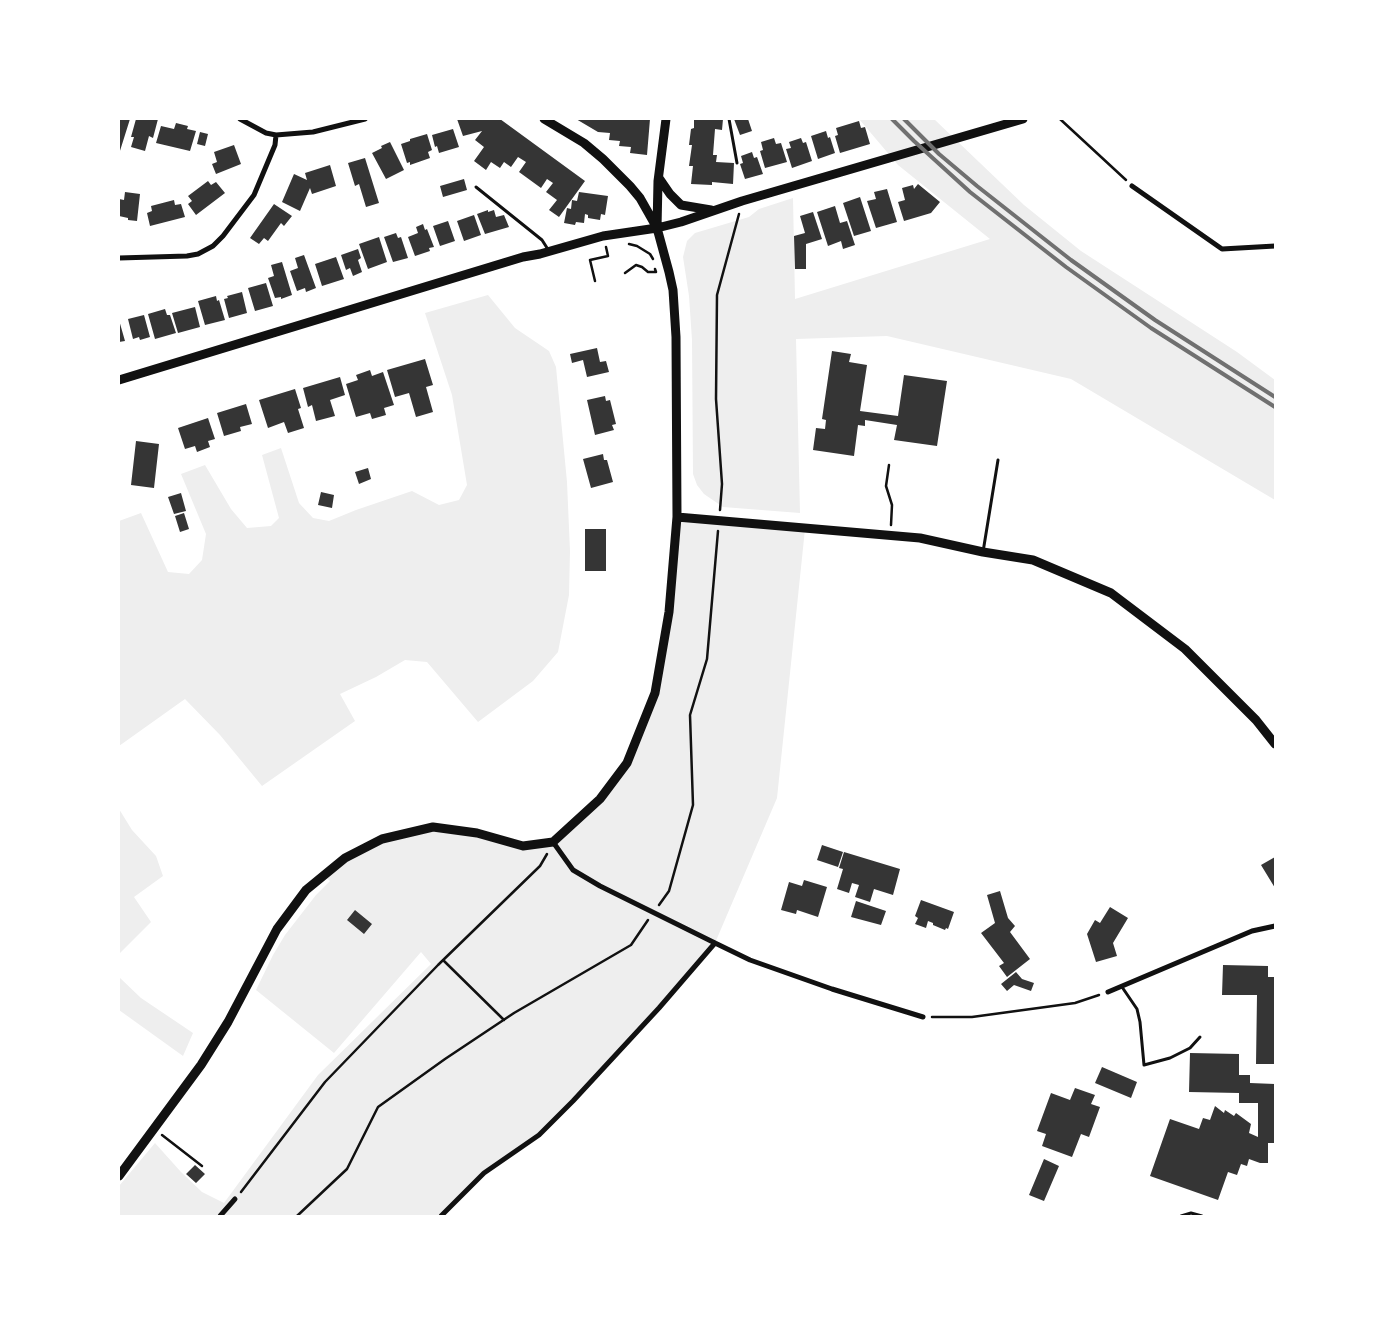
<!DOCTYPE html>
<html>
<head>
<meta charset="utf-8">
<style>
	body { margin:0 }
	#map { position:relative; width:1394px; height:1335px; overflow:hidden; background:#fff; font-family:"Work Sans",sans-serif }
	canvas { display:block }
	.frame { position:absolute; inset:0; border:120px solid #fff; pointer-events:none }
</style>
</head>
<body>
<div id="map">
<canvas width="1394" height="1335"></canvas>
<div class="frame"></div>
</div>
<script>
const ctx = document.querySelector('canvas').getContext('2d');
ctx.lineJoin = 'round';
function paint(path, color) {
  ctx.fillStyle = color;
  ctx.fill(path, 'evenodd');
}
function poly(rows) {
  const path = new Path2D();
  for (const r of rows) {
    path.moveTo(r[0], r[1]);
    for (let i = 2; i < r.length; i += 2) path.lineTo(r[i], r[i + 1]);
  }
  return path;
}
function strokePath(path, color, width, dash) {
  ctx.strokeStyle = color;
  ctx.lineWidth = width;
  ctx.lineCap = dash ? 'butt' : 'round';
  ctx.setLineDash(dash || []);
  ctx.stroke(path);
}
paint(poly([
	[859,119,934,119,1024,205,1081,251,1237,352,1275,380,1275,500,1071,379,887,336,796,339,800,513,723,507,704,494,697,485,693,474,692,340,689,296,683,257,687,241,695,233,749,217,759,209,793,198,795,299,990,239,898,165],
	[488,295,515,328,549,351,556,367,567,482,570,551,569,595,558,652,533,681,478,722,427,662,405,660,376,677,340,694,355,721,262,786,220,735,185,699,119,746,119,521,141,513,168,572,189,574,202,560,206,534,181,474,205,465,231,509,247,528,271,526,279,518,262,455,281,448,299,503,313,518,329,521,356,510,412,491,439,505,459,500,467,485,452,395,425,313],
	[677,517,805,529,777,798,715,943,659,1008,539,1135,484,1173,441,1216,119,1216,119,1186,155,1143,181,1172,202,1192,224,1203,318,1075,431,964,421,952,334,1053,256,990,273,955,285,935,316,895,330,881,323,875,382,839,433,827,523,846,553,842,580,818,627,763,655,693],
	[119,809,132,830,156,856,163,876,134,897,151,922,119,954],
	[119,977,141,998,193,1033,183,1056,119,1010]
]), '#eee');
paint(poly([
	[119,119,130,119,119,154],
	[136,119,158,119,153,138,149,136,145,151,131,147,134,137,131,137],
	[457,119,500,119,585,181,559,217,549,210,557,200,546,192,553,183,547,179,541,188,519,172,526,162,518,157,511,167,504,162,500,168,491,162,486,170,474,161,484,147,475,140,482,131,463,136],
	[576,119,650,119,647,155,630,153,631,147,619,146,620,141,609,140,610,133,598,132],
	[694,119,723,119,722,130,715,129,713,155,717,155,716,162,734,163,733,184,712,182,712,185,691,184,693,166,689,166,692,145,689,145,691,129,694,128],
	[734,119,748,119,752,131,740,135],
	[859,121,861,128,865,127,870,144,840,153,835,136,838,135,836,128],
	[176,123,188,126,187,129,196,131,190,151,156,143,161,126,174,129],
	[453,129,459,147,439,153,437,146,435,147,432,135],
	[826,131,828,138,830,137,835,153,818,159,811,136],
	[200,132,208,134,205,146,197,144],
	[427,134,432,150,428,152,430,158,410,165,410,162,407,163,401,144,410,141,410,139],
	[774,138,776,144,781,143,787,162,765,168,760,151,763,150,761,142],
	[801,138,803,143,806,142,812,161,792,168,786,149,791,148,789,142],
	[390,142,404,170,386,179,372,153,382,148,381,146],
	[234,145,241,164,216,174,212,164,217,162,214,152],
	[752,152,754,158,757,157,763,174,745,179,740,164,743,163,741,156],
	[365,158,379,203,366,207,359,184,355,186,348,163],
	[330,165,336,186,312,194,310,188,300,211,282,202,294,174,307,180,305,173],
	[464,179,467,190,443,197,440,186],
	[208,181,211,185,216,182,225,193,196,215,188,204,192,201,188,196],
	[918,184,940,202,931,213,904,221,898,202,905,200,902,188,913,185,914,189],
	[887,189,897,222,876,228,867,201,876,199,874,192],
	[125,192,140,194,137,221,128,220,128,218,119,216,119,199,124,200],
	[579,192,608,196,605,215,601,214,600,220,588,218,588,215,585,214,584,223,576,222,575,225,564,223,567,208,571,209,572,200,577,201],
	[860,197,871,231,854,236,843,203],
	[174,200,175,205,181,204,185,217,150,226,147,213,152,211,151,206],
	[274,204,292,216,284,226,281,223,268,241,264,238,259,244,250,238],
	[835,206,840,223,847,221,855,245,843,249,841,241,828,246,817,212],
	[488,210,488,212,494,210,496,217,504,215,509,227,485,234,477,214],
	[813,212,822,239,806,244,806,269,795,269,794,236,805,233,800,216],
	[474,215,481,235,464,241,457,221],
	[448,221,455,241,440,246,433,226],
	[423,224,425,230,427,229,434,247,429,248,430,251,415,256,408,237,418,233,416,227],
	[396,233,398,238,401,237,408,258,393,262,384,237],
	[379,237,387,262,368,269,359,244],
	[358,249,361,258,358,260,362,272,353,276,350,268,346,270,341,255],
	[304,255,316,288,306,292,305,288,297,291,290,271,298,268,295,258],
	[336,257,344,279,322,286,315,264],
	[282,262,292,295,281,299,281,297,275,298,268,278,274,276,271,265],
	[266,283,273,306,255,311,248,288],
	[242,292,247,313,229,318,224,299,228,298,227,296],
	[216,296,217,301,219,300,225,320,205,325,198,301],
	[195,307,200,327,178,333,172,313],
	[165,309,167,315,170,315,176,333,155,339,148,314],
	[144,315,150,337,140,340,139,337,133,339,128,319],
	[119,320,125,341,119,342],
	[597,348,600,362,606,361,609,372,587,377,583,360,572,363,570,354],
	[832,351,851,354,849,362,867,365,860,411,898,416,904,375,947,381,937,446,894,440,897,425,865,420,865,426,858,425,854,456,813,450,816,428,825,429,826,420,822,419],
	[425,359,433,385,426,387,433,412,416,417,409,393,395,397,387,370],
	[370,370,372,376,383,372,394,405,384,408,386,415,372,419,370,413,356,417,346,384,358,380,356,375],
	[340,377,345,395,330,400,335,416,316,421,312,405,308,407,303,388],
	[295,389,301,408,298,409,304,428,288,433,284,422,268,428,259,400],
	[605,396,606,401,610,400,616,424,612,425,614,430,595,435,587,400],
	[246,404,252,424,240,427,241,431,224,436,217,413],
	[208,418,215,439,208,441,210,447,197,452,195,446,185,449,178,428],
	[136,441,159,444,154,488,131,485],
	[603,454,604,460,607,460,613,482,591,488,583,459],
	[368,468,371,479,359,484,355,472],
	[321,492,334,495,332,508,318,505],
	[181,493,186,511,174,514,168,497],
	[184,513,189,529,180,532,175,516],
	[585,529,606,529,606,571,585,571],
	[822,845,843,852,838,867,817,860],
	[844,852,900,869,893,895,874,889,870,902,855,897,859,885,852,883,849,893,837,889,843,869,839,868],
	[1275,857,1275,888,1261,865],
	[804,880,827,887,818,917,797,910,796,914,781,910,789,882,802,886],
	[1000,891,1008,918,1015,926,1010,932,1030,959,1007,977,999,966,1004,963,981,933,995,923,987,895],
	[921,900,954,912,948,929,946,928,945,930,933,925,933,923,928,921,926,928,915,924,918,918,915,916],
	[856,901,886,911,881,925,851,917],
	[1110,907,1128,918,1113,943,1117,956,1096,962,1087,934,1095,920,1100,923],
	[355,910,372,924,364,934,347,920],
	[1223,965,1268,966,1268,977,1275,977,1275,1064,1256,1064,1257,995,1222,995],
	[1016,972,1022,979,1034,983,1031,991,1014,985,1007,991,1001,984],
	[1190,1053,1239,1054,1239,1075,1250,1075,1250,1083,1275,1084,1275,1143,1268,1143,1268,1163,1260,1163,1249,1159,1247,1166,1241,1164,1237,1175,1228,1172,1218,1200,1150,1176,1170,1119,1199,1129,1203,1118,1210,1120,1215,1106,1224,1113,1225,1110,1234,1116,1236,1113,1251,1124,1249,1133,1258,1137,1258,1103,1239,1103,1239,1093,1189,1092],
	[1102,1067,1137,1082,1131,1098,1095,1083],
	[1075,1088,1095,1095,1091,1104,1100,1107,1089,1137,1081,1134,1072,1157,1042,1146,1046,1134,1037,1131,1051,1093,1070,1100],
	[1044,1159,1059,1166,1044,1201,1029,1195],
	[195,1165,205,1174,196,1183,186,1174]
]), '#353535');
strokePath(poly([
	[1060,119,1126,180],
	[629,244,637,246,650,254,653,259],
	[625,273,636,265,642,267,648,272,656,272,655,269],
	[595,281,590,260,608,256,606,247],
	[889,465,886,486,892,505,891,525],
	[720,510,722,484,716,399,717,295,739,214],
	[659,905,669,891,693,805,690,715,707,659,718,531],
	[443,960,504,1020],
	[932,1017,972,1017,1075,1003,1099,995],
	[162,1135,202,1166],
	[241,1192,325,1082,438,965,540,866,547,854],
	[297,1216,347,1169,378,1107,445,1059,514,1013,631,945,648,920]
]), '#111', 2.5);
strokePath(poly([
	[729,119,737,163],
	[476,187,542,240,549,251],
	[983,552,998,460],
	[1122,987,1137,1009,1140,1022,1144,1065,1170,1058,1190,1048,1200,1037],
	[1181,1216,1191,1213,1202,1216]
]), '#111', 3);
strokePath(poly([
	[240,119,266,133,276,135,313,132,365,119],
	[1132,186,1222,249,1275,246],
	[119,258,187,256,198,254,213,246,223,236,254,195,275,145,276,135],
	[553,842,573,870,600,886,715,943,750,960,832,989,923,1017],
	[1108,992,1252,931,1275,926],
	[220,1216,235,1199],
	[441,1216,484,1173,539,1135,573,1101,659,1008,715,943]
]), '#111', 5);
strokePath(poly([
	[659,178,670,194,681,205,711,210],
	[657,228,658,181,666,119],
	[119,380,523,257,540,254,603,236,657,228,681,222,742,201,1023,119],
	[677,517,920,538,983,552,1033,560,1111,593,1185,649,1256,720,1275,744],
	[119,1176,201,1065,228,1022,277,929,306,890,345,858,382,839,433,827,477,833,523,846,553,842,600,799,627,763,655,693,669,612,677,517,676,337,673,290,669,272,657,228,640,198,630,186,603,159,584,143,544,119]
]), '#111', 9);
strokePath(poly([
	[892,119,914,141,970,192,1066,267,1151,328,1275,407],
	[904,119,939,154,977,186,1071,260,1155,320,1275,397]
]), '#707070', 4);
</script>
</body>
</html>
